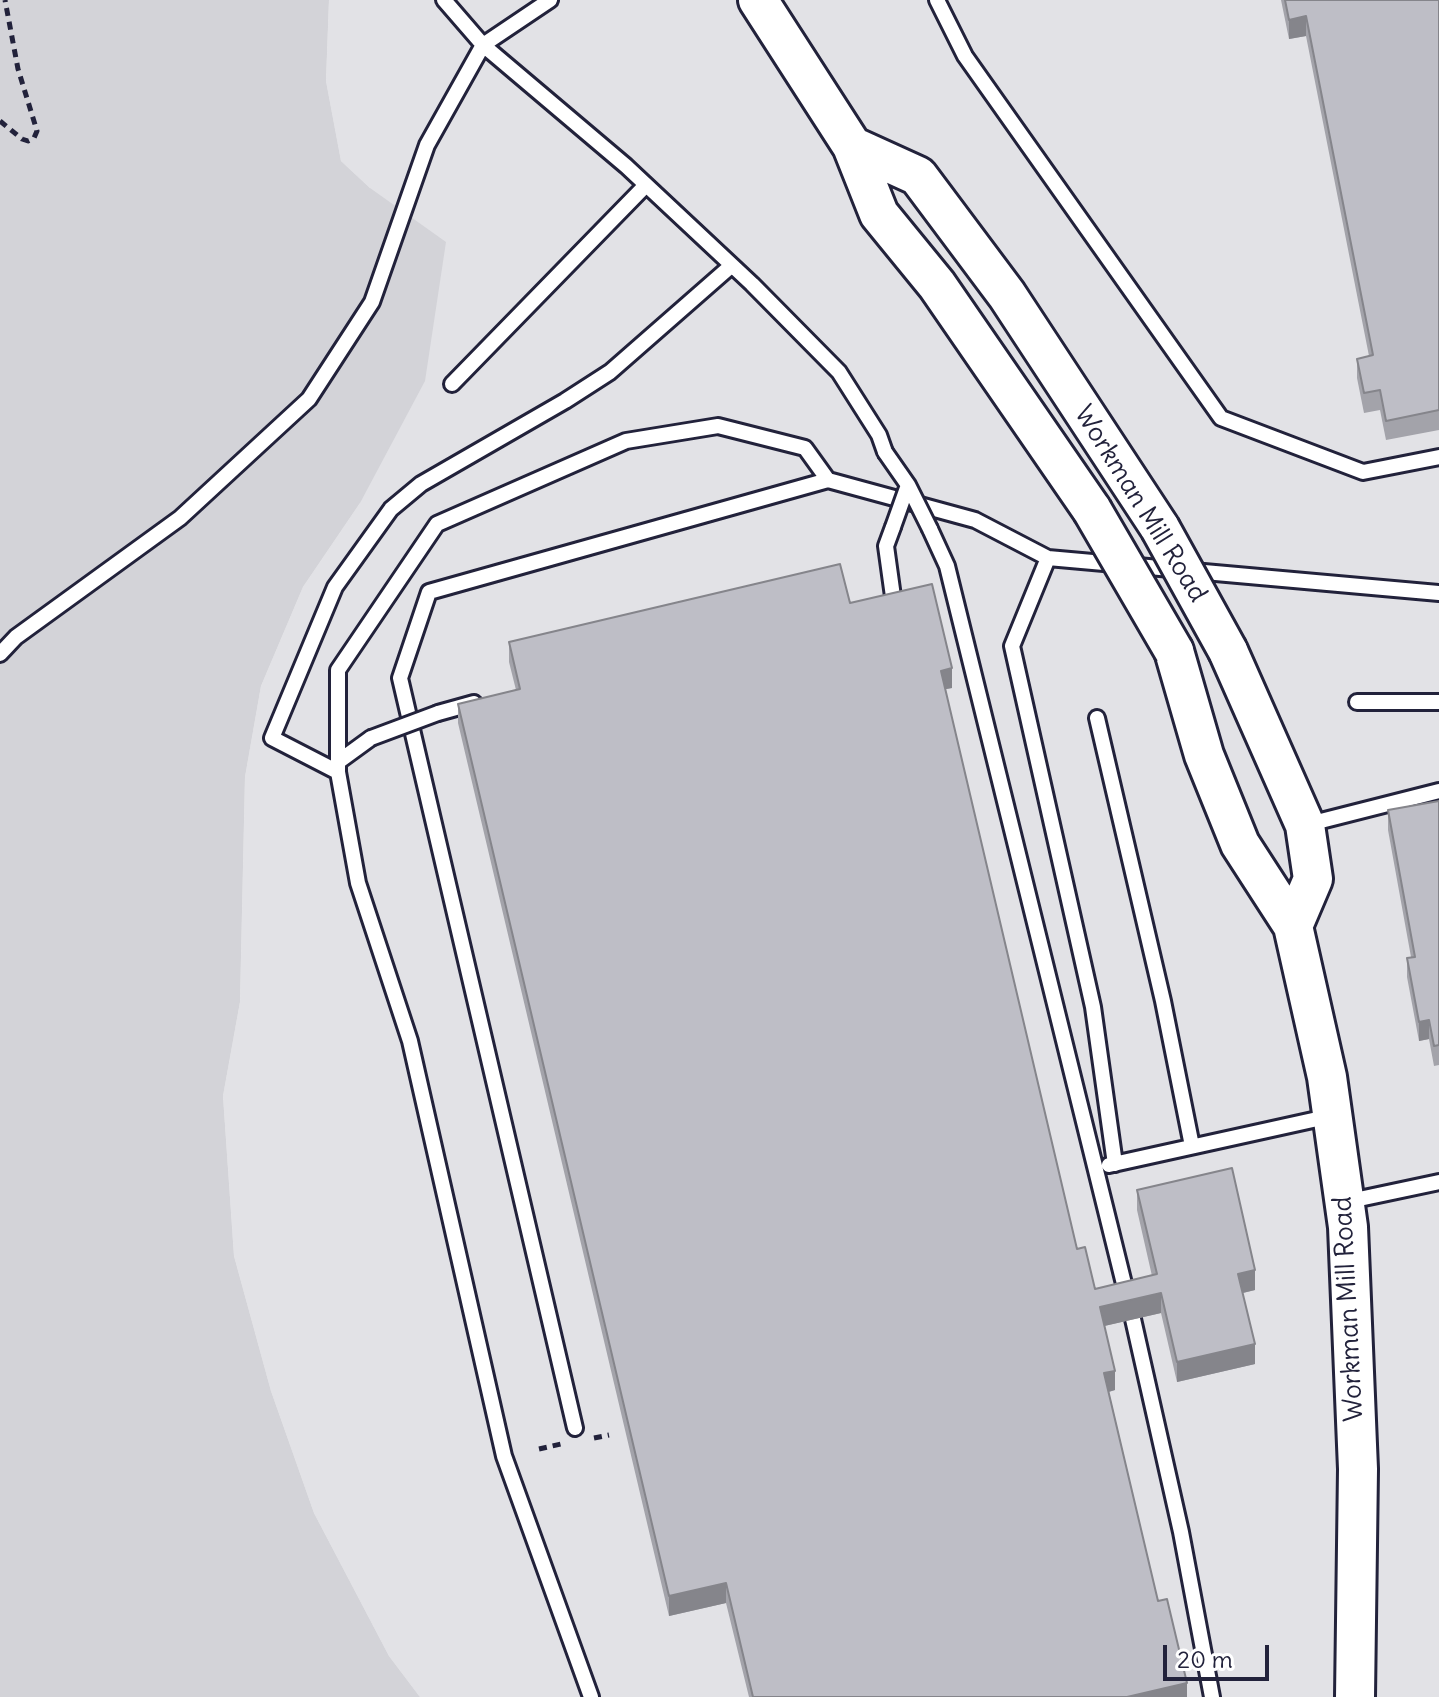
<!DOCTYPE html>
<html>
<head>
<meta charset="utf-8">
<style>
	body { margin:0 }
	#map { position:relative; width:1439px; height:1697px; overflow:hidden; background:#f2f2f3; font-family:Delius,sans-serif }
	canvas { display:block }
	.scale { position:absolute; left:1163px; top:1645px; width:106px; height:36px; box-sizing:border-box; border:4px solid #22223b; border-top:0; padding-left:10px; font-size:24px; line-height:28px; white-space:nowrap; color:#22223b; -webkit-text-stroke:6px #fff; paint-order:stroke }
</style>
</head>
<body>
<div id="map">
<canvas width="1439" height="1697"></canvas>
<div class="scale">20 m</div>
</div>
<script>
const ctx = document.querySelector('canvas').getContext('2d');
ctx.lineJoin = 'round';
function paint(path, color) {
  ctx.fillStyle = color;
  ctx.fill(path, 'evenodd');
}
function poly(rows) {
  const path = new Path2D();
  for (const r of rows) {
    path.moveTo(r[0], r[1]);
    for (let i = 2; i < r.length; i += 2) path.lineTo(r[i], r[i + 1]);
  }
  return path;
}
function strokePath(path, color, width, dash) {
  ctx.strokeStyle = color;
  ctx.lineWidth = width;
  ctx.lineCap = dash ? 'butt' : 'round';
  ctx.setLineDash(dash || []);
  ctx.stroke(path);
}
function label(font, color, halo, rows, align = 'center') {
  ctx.font = font + ' Delius,sans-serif';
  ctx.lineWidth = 6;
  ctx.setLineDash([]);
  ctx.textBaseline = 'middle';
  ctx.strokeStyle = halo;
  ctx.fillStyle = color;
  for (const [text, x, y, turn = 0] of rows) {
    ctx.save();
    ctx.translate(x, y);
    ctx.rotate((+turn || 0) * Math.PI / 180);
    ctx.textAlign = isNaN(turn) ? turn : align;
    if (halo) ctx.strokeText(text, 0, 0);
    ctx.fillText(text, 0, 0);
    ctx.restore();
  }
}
paint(poly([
	[329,0,1439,0,1439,1697,420,1697,389,1656,314,1513,271,1391,234,1256,223,1096,240,1002,245,777,261,686,303,587,360,503,370,188,341,161,326,81]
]), '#e2e2e6');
paint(poly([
	[0,0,329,0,326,81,341,161,370,188,446,242,425,381,360,503,303,587,261,686,245,777,240,1002,223,1096,234,1256,271,1391,314,1513,389,1656,420,1697,0,1697]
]), '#d3d3d8');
const lane = poly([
	[444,0,483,45,626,166,752,284,839,372,879,435,885,452],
	[937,0,965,56,1221,418,1363,472,1439,457],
	[452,384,646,185],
	[893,527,886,546,895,611],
	[930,529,947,566,1128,1300],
	[1048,558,1012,646,1093,1007,1115,1164],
	[0,654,16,637,180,518,309,399,372,302,427,145,483,45,550,0],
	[1357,702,1439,702],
	[438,713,474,703],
	[1097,718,1163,1001,1192,1146],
	[338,762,371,738],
	[338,772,338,670,437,524,626,441,718,426,805,448,828,480],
	[1305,825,1439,791],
	[1109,1165,1331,1116],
	[1345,1202,1439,1182],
	[1133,1319,1181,1532,1212,1697],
	[575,1428,400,678,429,592,828,480,975,520,1048,558,1439,593],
	[591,1697,504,1456,410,1041,358,883,338,772,272,738,335,587,391,509,421,484,565,401,610,372,731,266]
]);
const secondary = poly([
	[758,0,852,146,879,214,937,285,1092,510],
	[852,146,918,176,1007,295,1160,528],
	[1174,651,1204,755,1240,844,1293,926,1327,1077,1348,1227,1358,1469,1355,1697],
	[1228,651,1305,825,1313,879,1293,926]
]);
strokePath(lane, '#22223b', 20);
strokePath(secondary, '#22223b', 44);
strokePath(poly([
	[0,121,22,139,28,141,34,138,37,131,18,69,5,0],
	[594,1438,609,1435],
	[539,1449,561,1444]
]), '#22223b', 5, [8, 6]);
strokePath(lane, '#fff', 14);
strokePath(secondary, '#fff', 38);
const laneBridge = poly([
	[885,452,908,485,930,529],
	[893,527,908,485],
	[371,738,438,713]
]);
const secondaryBridge = poly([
	[1092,510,1174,651],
	[1160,528,1228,651]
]);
strokePath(laneBridge, '#22223b', 20, []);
strokePath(secondaryBridge, '#22223b', 44, []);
strokePath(laneBridge, '#fff', 14);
strokePath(secondaryBridge, '#fff', 38);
paint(poly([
	[1281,0,1439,0,1439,430,1386,440,1380,410,1364,413,1357,378,1357,359,1369,356,1306,36,1289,39],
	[850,603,952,688,945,689,1077,1249,1095,1289,1152,1276,1137,1210,1137,1190,1255,1290,1243,1293,1255,1364,1177,1382,1161,1313,1104,1326,1115,1390,1109,1392,1158,1601,1187,1697,749,1697,726,1603,669,1616,458,723,458,704,516,690,509,662,509,642],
	[1439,801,1439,1065,1434,1066,1429,1039,1419,1041,1407,977,1407,958,1411,957,1388,830,1388,810]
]), '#a3a3aa');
paint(poly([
	[1306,16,1306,36,1289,39,1289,20],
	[952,668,952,688,941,690,941,671],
	[1429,1020,1429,1039,1419,1041,1419,1022],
	[1255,1270,1255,1290,1238,1294,1238,1274],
	[1161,1293,1161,1313,1100,1327,1100,1307],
	[1255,1344,1255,1364,1177,1382,1177,1362],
	[1115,1371,1115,1390,1104,1393,1104,1373],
	[726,1583,726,1603,669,1616,669,1596],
	[1187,1683,1187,1697,1127,1697]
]), '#85858b');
const building = poly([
	[1285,0,1439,0,1439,410,1386,421,1380,390,1364,393,1357,359,1373,355,1306,16,1289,20,1285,0],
	[840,564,850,603,932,584,952,668,941,671,1077,1249,1085,1247,1095,1289,1157,1274,1137,1190,1232,1168,1255,1270,1238,1274,1255,1344,1177,1362,1161,1293,1100,1307,1115,1371,1104,1373,1158,1601,1167,1599,1187,1683,1127,1697,753,1697,726,1583,669,1596,458,704,520,689,509,642,840,564],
	[1439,801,1439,1045,1434,1046,1429,1020,1419,1022,1407,958,1415,957,1388,810,1439,801]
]);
paint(building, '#bebec6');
strokePath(building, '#85858b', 2);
label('26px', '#22223b', '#fff', [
	["Workman Mill Road",1140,504,58],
	["Workman Mill Road",1349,1309,-93]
]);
</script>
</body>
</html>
